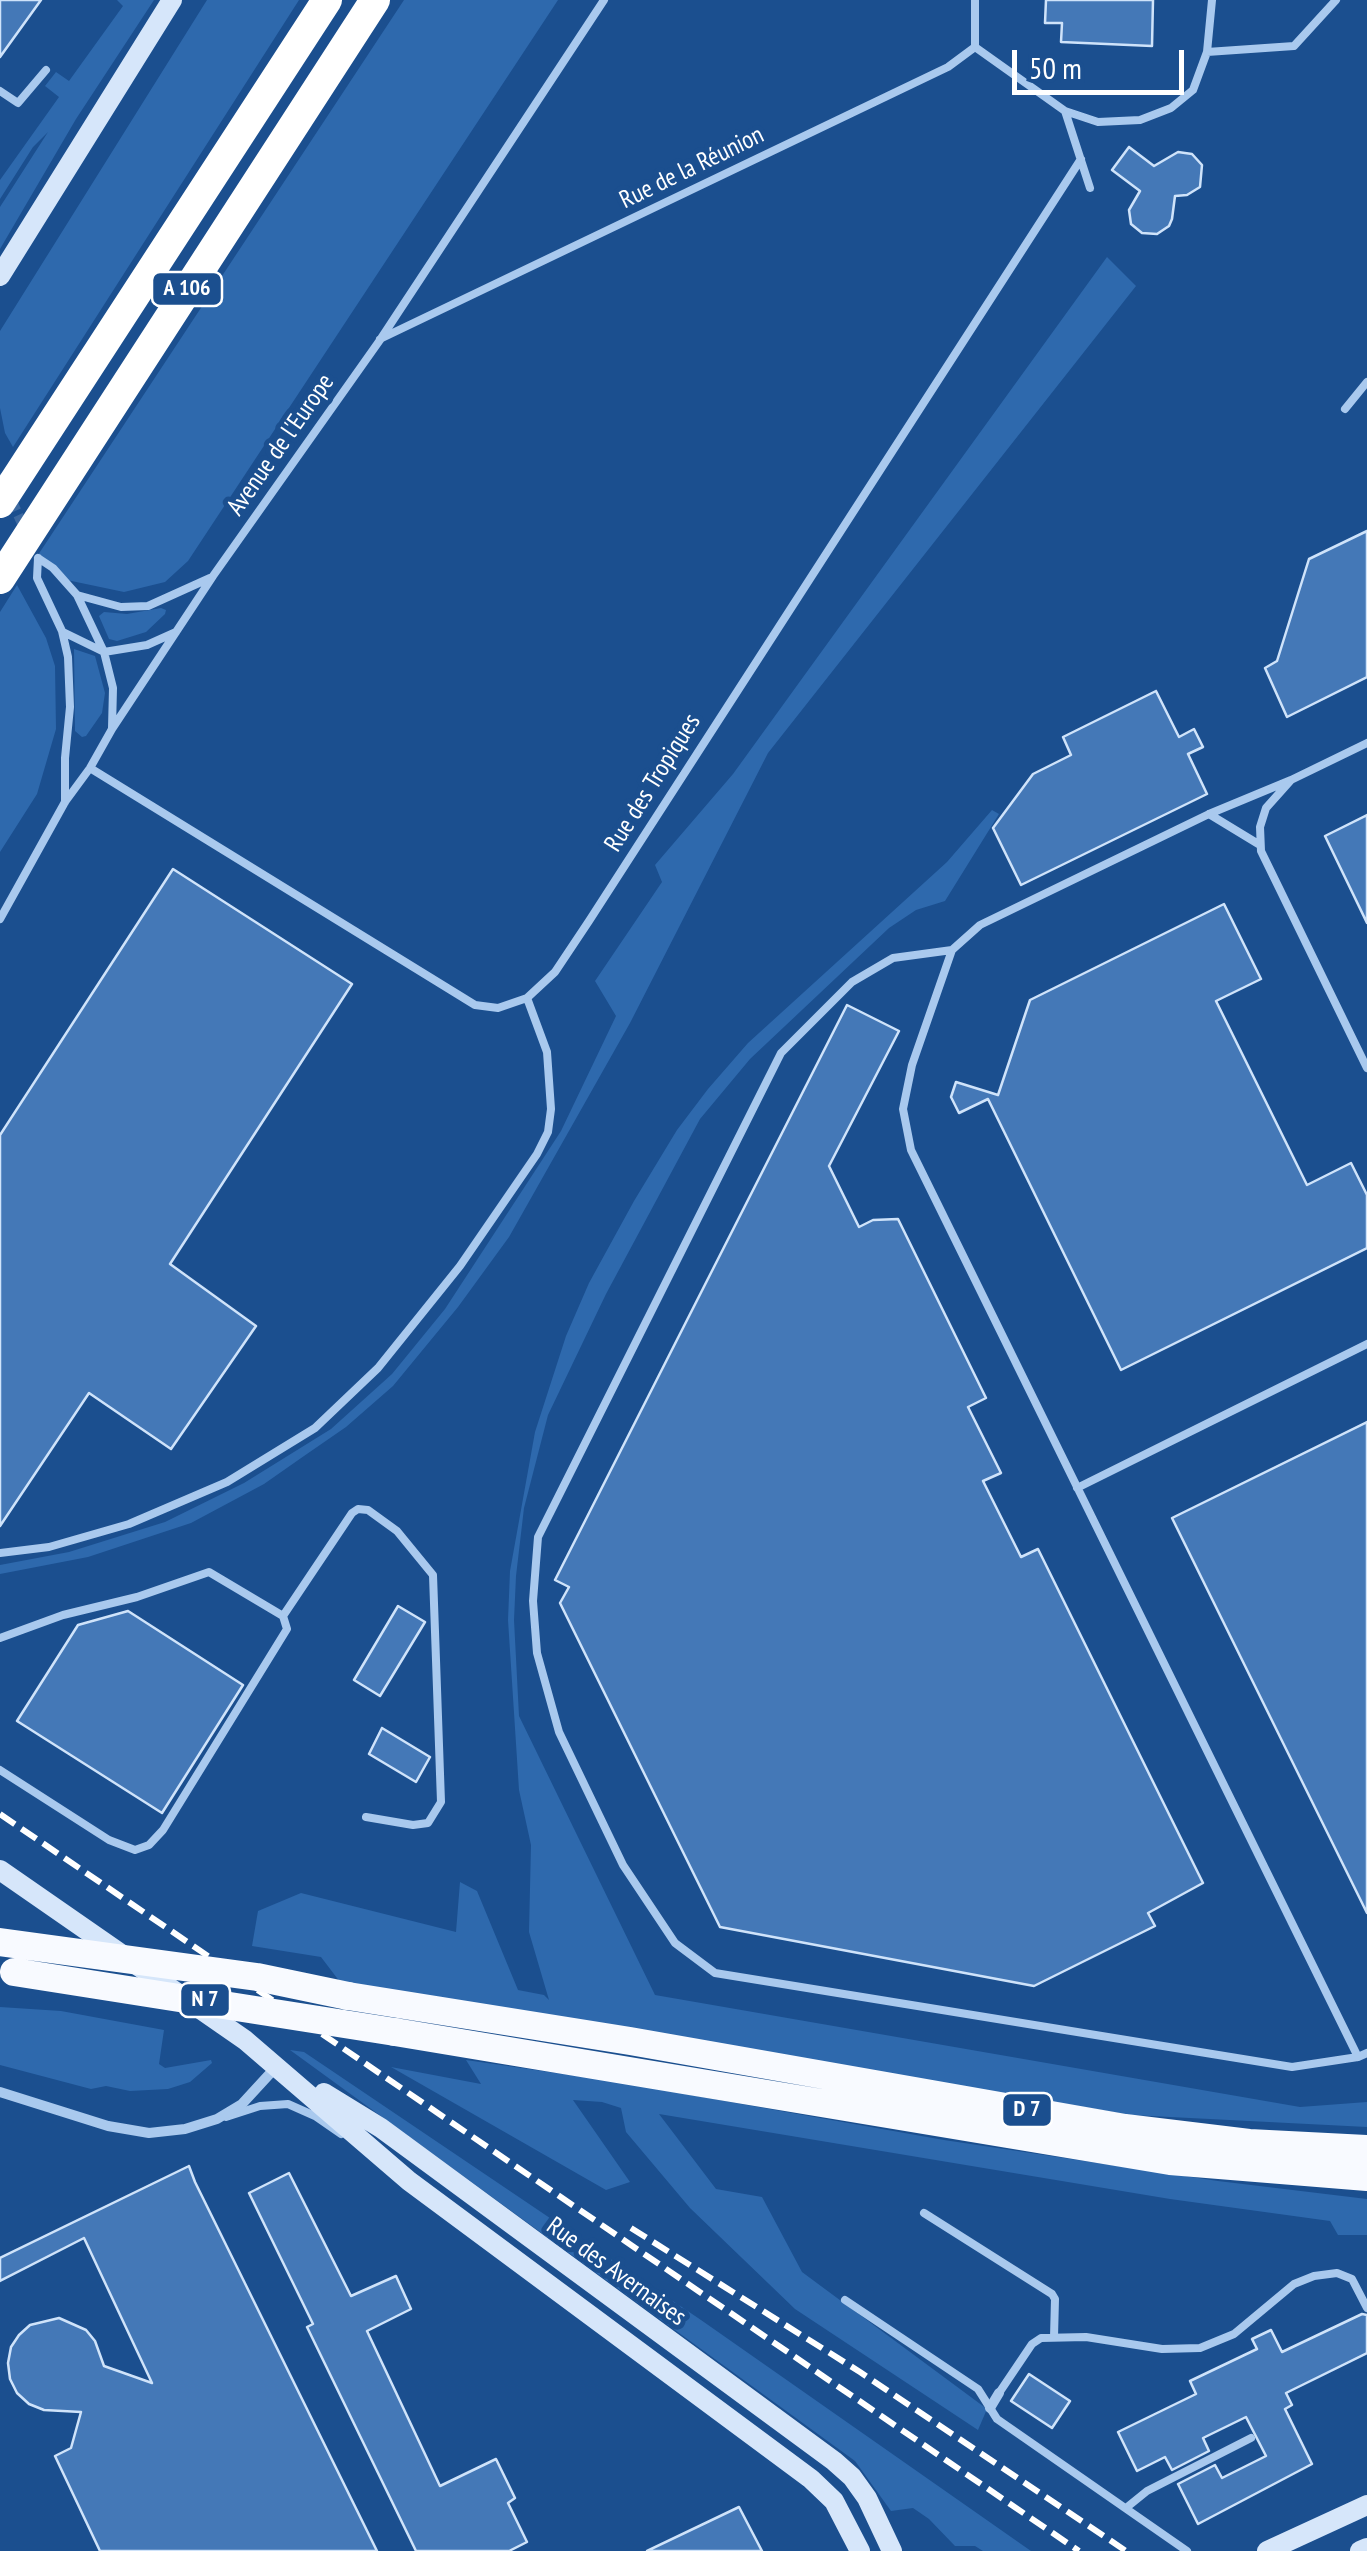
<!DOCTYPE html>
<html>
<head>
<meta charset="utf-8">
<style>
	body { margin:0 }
	#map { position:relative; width:1367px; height:2551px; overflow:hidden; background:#1b4f8f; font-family:"PT Sans Narrow",sans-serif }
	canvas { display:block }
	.scale { position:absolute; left:1012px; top:50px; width:172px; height:45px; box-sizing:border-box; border:5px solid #fff; border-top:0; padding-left:12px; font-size:30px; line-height:35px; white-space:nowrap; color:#fff; -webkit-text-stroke:8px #1b4f8f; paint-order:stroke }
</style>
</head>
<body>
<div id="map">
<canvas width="1367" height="2551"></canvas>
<div class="scale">50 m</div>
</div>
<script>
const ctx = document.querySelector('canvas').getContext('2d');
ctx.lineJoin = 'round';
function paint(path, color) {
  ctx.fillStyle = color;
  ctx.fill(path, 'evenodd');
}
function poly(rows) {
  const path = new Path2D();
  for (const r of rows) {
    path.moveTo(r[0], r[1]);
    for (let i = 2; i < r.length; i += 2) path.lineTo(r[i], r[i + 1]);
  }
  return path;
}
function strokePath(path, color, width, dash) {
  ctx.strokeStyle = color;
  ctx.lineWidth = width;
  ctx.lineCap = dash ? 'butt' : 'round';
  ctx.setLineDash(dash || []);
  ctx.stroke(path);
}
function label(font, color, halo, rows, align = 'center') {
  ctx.font = font + ' "PT Sans Narrow",sans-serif';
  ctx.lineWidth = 10;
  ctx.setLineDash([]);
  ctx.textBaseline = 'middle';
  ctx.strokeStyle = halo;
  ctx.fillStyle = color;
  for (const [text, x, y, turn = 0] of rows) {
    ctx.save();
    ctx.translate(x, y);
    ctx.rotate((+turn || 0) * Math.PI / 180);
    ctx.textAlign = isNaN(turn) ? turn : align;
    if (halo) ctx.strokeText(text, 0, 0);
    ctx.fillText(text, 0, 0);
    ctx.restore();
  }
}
paint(poly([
	[117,0,154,0,76,119,0,249,0,207,48,132,33,147,0,199,0,180,59,97,45,86,56,72,69,81,123,6],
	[207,0,299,0,13,447,5,433,0,408,0,331],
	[404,0,558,0,188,561,165,582,124,592,62,579,38,555],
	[1107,257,1136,286,768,753,630,1023,509,1237,458,1307,393,1386,346,1427,304,1456,264,1484,191,1523,88,1557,0,1574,0,1565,69,1552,165,1522,244,1483,331,1429,392,1374,445,1309,561,1131,616,1016,595,981,662,882,655,865,733,774],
	[17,585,46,638,55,666,56,729,37,794,0,852,0,612],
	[161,608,166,610,165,614,146,632,117,641,109,639,99,616,104,612,127,614],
	[74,649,95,656,105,693,102,713,86,736,82,737,75,731],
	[992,810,999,814,945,901,916,910,889,928,750,1059,700,1119,606,1294,548,1415,524,1508,516,1576,514,1620,519,1716,655,1995,1300,2107,1367,2102,1367,2127,1131,2115,340,1982,321,1957,252,1946,258,1911,301,1893,456,1932,460,1882,477,1891,518,1990,544,1995,549,2000,529,1932,531,1845,519,1790,508,1620,510,1571,535,1432,566,1336,589,1283,634,1201,677,1130,708,1089,748,1043,947,862],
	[0,2007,61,2011,164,2030,159,2064,165,2068,211,2060,212,2063,190,2082,168,2089,130,2091,106,2086,91,2089,0,2065],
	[290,2050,304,2052,701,2320,1031,2551,983,2551,975,2546,955,2546,929,2519,913,2508,891,2511,855,2461],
	[466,2060,612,2081,944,2140,1218,2181,1367,2199,1367,2235,1338,2235,1330,2221,1170,2199,659,2114,716,2189,762,2197,802,2272,987,2409,978,2430,795,2309,690,2208,626,2132,621,2108,602,2102,573,2100,630,2182,606,2190,391,2067,481,2084]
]), '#2e69ad');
const building = poly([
	[0,0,41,0,0,57,0,0],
	[1046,0,1153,0,1152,46,1061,42,1062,23,1045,23,1046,0],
	[1129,147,1154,166,1178,152,1192,154,1202,165,1200,187,1187,195,1175,196,1172,219,1169,226,1157,234,1142,233,1131,224,1129,210,1140,191,1112,170,1129,147],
	[1367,531,1367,677,1287,717,1265,668,1277,661,1309,559,1367,531],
	[1156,691,1179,737,1194,729,1203,747,1188,754,1207,794,1021,885,993,828,1033,774,1071,755,1063,737,1156,691],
	[1367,815,1367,923,1325,836,1367,815],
	[173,869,352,984,170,1264,256,1326,171,1449,89,1393,0,1526,0,1135,173,869],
	[1224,904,1261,979,1216,1001,1307,1185,1351,1163,1367,1195,1367,1248,1121,1370,988,1099,959,1113,951,1097,956,1082,998,1095,1030,1000,1224,904],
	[847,1005,899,1031,829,1166,859,1227,873,1220,898,1219,986,1398,968,1407,1001,1473,983,1481,1021,1557,1038,1549,1203,1883,1148,1913,1155,1926,1034,1986,720,1927,560,1603,569,1587,555,1580,847,1005],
	[1367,1422,1367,1913,1172,1518,1367,1422],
	[398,1606,425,1622,380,1696,354,1680,398,1606],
	[128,1611,243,1685,162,1813,17,1721,78,1625,128,1611],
	[382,1728,430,1757,416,1782,369,1754,382,1728],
	[189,2166,195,2182,377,2551,100,2551,55,2456,71,2448,81,2412,44,2410,29,2404,17,2393,10,2379,8,2363,11,2347,19,2335,30,2325,59,2318,86,2330,95,2341,104,2366,152,2383,84,2238,0,2281,0,2258,189,2166],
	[289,2173,351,2296,396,2276,411,2309,367,2331,440,2486,496,2459,515,2498,508,2503,527,2542,509,2551,416,2551,307,2327,313,2324,249,2193,289,2173],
	[1362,2314,1367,2315,1367,2353,1286,2393,1292,2405,1285,2409,1312,2464,1198,2524,1178,2484,1215,2465,1222,2478,1266,2456,1246,2417,1203,2438,1209,2451,1172,2470,1165,2457,1137,2471,1118,2432,1196,2394,1190,2381,1257,2349,1252,2339,1271,2330,1282,2352,1362,2314],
	[1029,2374,1070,2401,1052,2428,1011,2401,1029,2374],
	[739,2507,762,2551,647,2551,739,2507]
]);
paint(building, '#4478b7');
strokePath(building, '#cfe3fa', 2.5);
strokePath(poly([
	[0,474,24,528]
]), '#3d69a0', 10, [10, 5]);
strokePath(poly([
	[975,47,1065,111,1098,122,1140,120,1171,108,1193,90,1207,52,1212,0],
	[1207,52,1294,46,1336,0],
	[0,91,18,103,46,70],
	[1065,111,1090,188],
	[380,339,948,67,975,47,975,0],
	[1345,409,1367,382],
	[38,558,37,578,62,631,68,657,70,707,65,758,65,802],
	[38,558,53,568,77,595,121,607,148,606,210,578],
	[77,595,104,652,113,688,112,728],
	[63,632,104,652,147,645,176,632],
	[1367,743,1291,780,1266,808,1260,827,1261,851,1367,1068],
	[90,768,475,1005,498,1008,527,998,555,972,589,921,1081,159],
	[1291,780,1209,814,980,925,952,950,912,1065,903,1109,911,1150,1358,2057],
	[1209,814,1260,845],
	[0,919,65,802,90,768,112,729,213,576,380,340,604,0],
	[952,950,893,958,852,982,781,1053,538,1537,533,1601,537,1653,559,1732,623,1865,675,1943,715,1973,1292,2067,1358,2057,1367,2053],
	[1077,1488,1367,1344],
	[0,1553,49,1547,129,1524,227,1482,315,1428,378,1368,460,1266,537,1154,548,1132,551,1109,547,1052,527,998],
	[283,1616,352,1513,358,1509,368,1510,397,1531,433,1575,441,1802,428,1823,413,1825,366,1817],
	[0,1638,63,1615,137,1597,209,1572,283,1616,287,1629,163,1830,149,1845,135,1850,109,1840,0,1770],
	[226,2117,260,2106,288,2104,315,2116,341,2134],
	[924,2213,1052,2294,1055,2299,1054,2337],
	[845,2300,978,2389,997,2419,1187,2551],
	[999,2393,1032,2344,1041,2338,1086,2337,1162,2349,1200,2348,1234,2334,1294,2284,1314,2276,1337,2273,1352,2279,1367,2308],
	[1126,2508,1147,2491,1251,2438]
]), '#a9c9ee', 8);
strokePath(poly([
	[0,2092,108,2126,149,2133,185,2129,217,2119,242,2104,276,2067],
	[990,2408,999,2393]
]), '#a9c9ee', 10);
strokePath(poly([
	[0,276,172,0],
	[0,1870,245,2040,409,2181,811,2479,834,2501,860,2551],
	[324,2093,381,2128,834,2461,852,2477,867,2498,892,2551],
	[1267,2551,1367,2505],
	[1360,2551,1367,2548]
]), '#d6e6fa', 20);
strokePath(poly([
	[348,1996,630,2041,1125,2128,1249,2143,1367,2149],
	[395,2032,1170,2161,1367,2177]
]), '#f8faff', 28);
strokePath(poly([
	[0,503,327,0],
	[0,579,375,0]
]), '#fff', 30);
strokePath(poly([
	[0,1814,1079,2551],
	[631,2228,860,2372,1126,2551]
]), '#fff', 6, [18, 8]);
strokePath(poly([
	[0,1942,257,1977,348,1996],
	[14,1972,395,2032]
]), '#f8faff', 28);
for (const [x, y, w] of [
	[187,289,70],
	[205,2000,50],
	[1027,2110,50]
]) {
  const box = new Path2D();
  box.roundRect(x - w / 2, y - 17, w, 34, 8);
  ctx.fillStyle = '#1b4f8f';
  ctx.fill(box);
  strokePath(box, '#fff', 2.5);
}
label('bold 22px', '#fff', null, [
	["A 106",187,289],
	["N 7",205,2000],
	["D 7",1027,2110]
]);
label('25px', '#fff', '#1b4f8f', [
	["Rue de la Réunion",692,168,-26],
	["Avenue de l'Europe",281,445,-55],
	["Rue des Tropiques",653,783,-58],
	["Rue des Avernaises",616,2272,36]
]);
</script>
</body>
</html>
